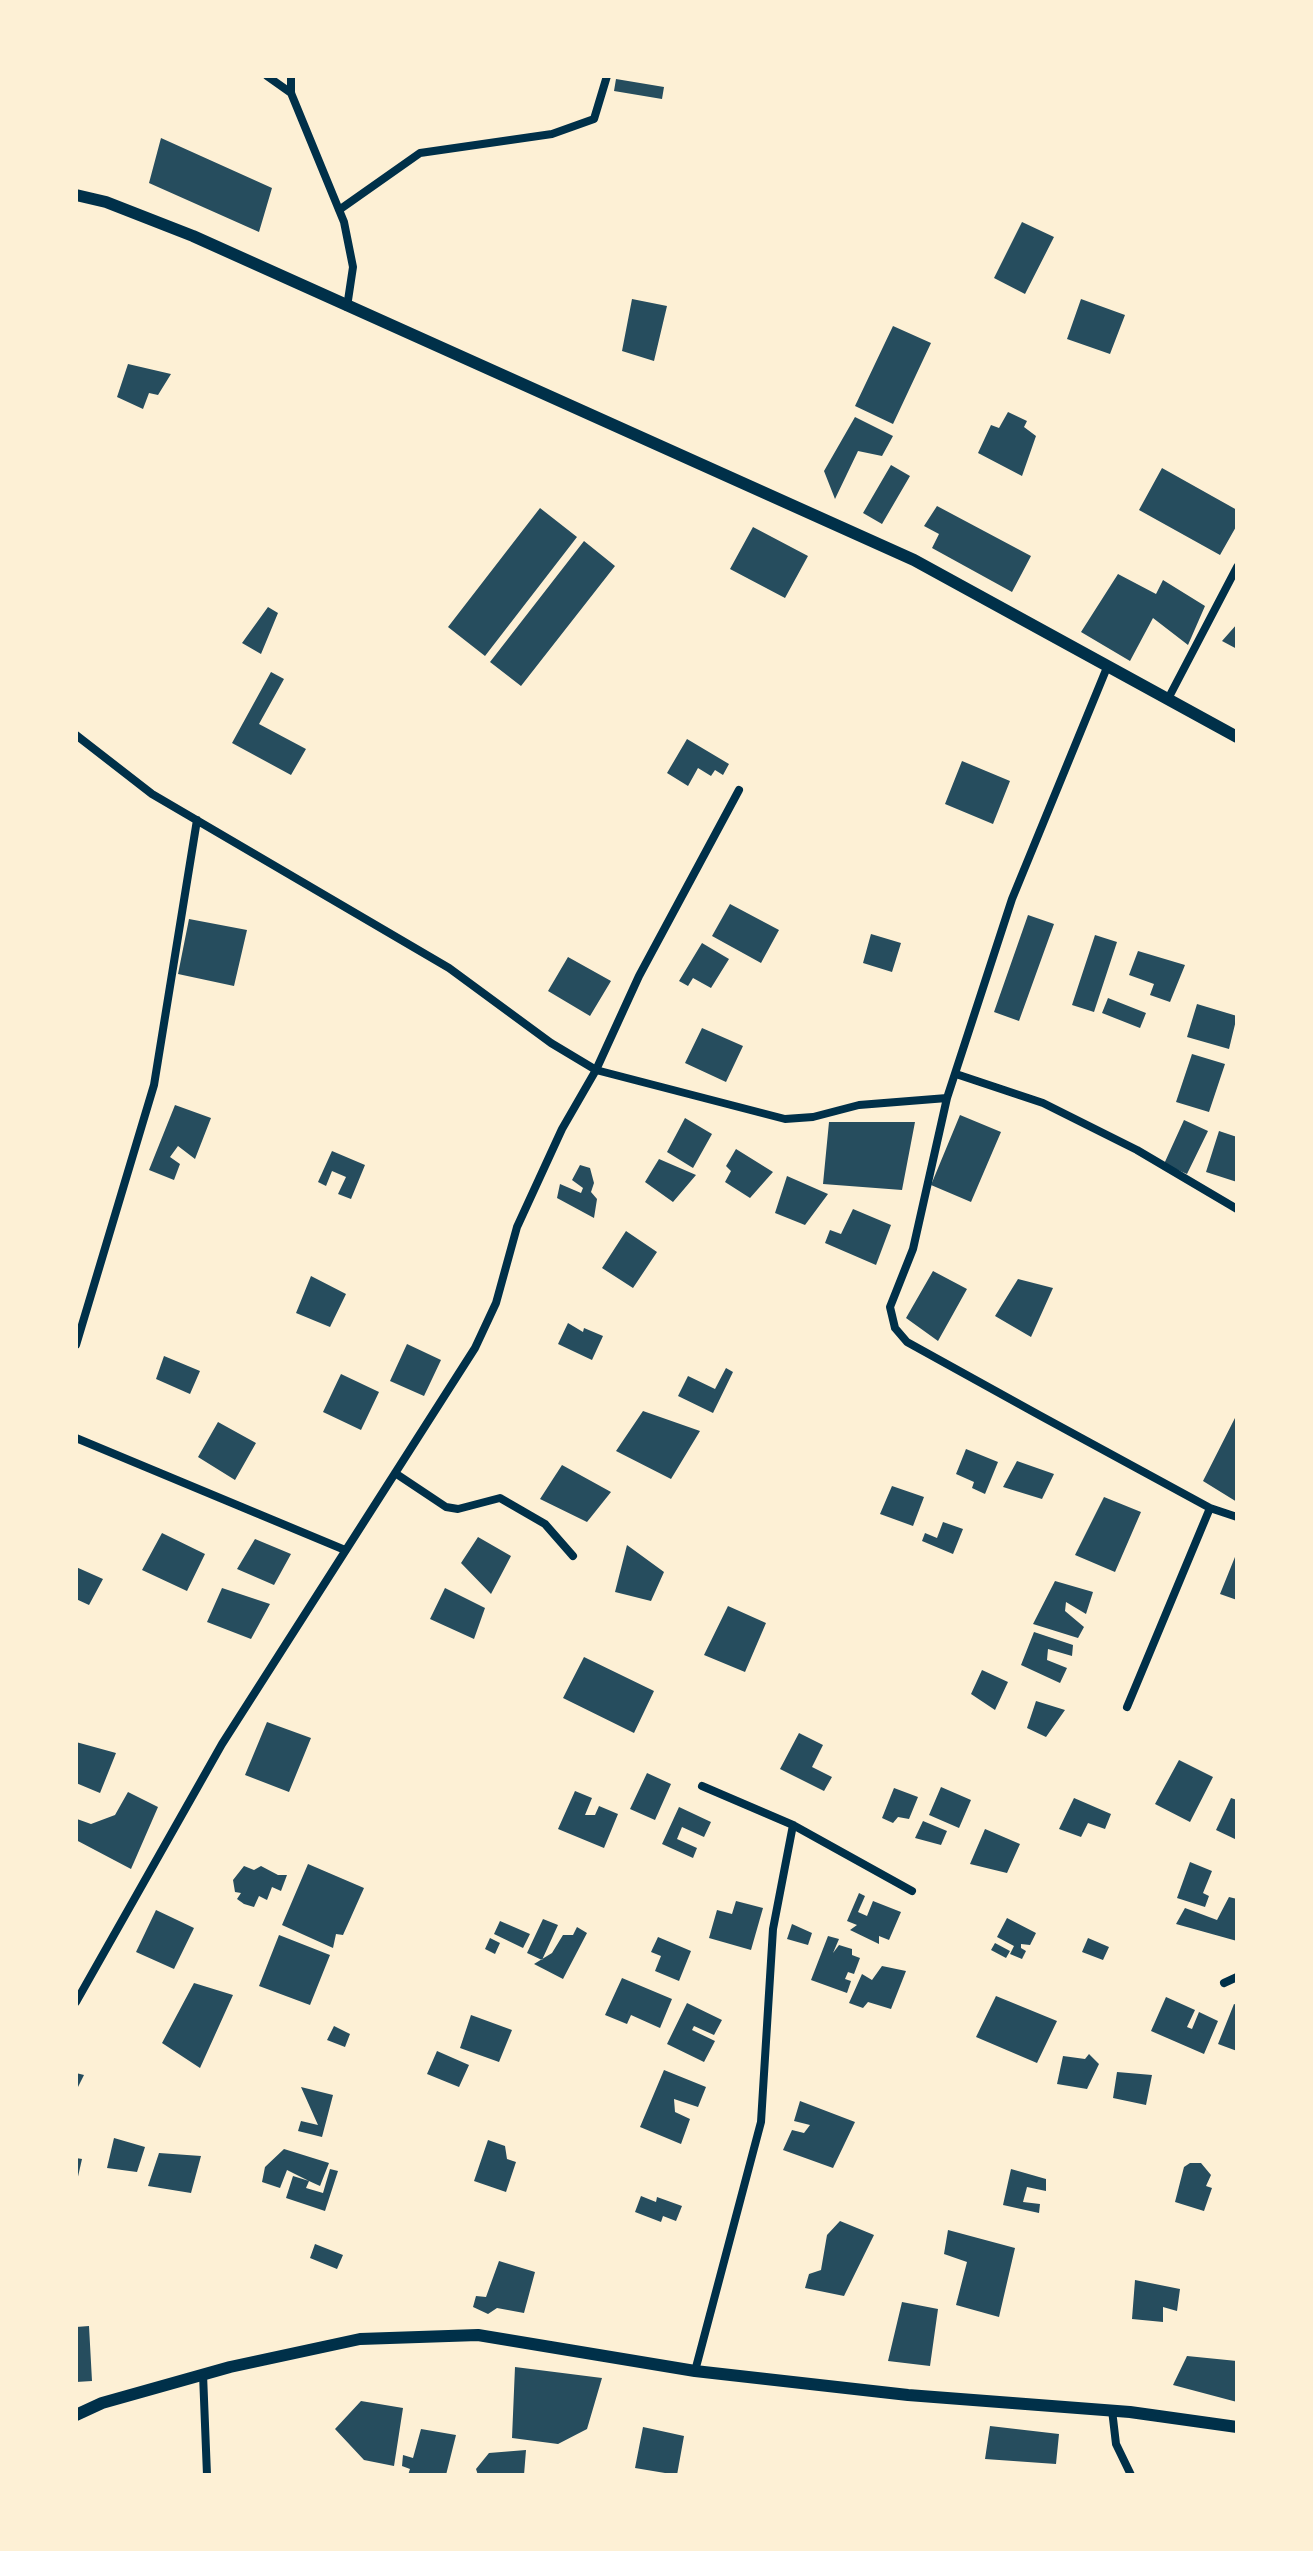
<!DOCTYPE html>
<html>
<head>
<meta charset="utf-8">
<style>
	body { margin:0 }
	#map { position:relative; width:1313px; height:2551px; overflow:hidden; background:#fdf0d5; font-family:Figtree,sans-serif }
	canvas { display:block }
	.frame { position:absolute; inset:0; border:78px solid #fdf0d5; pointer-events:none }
</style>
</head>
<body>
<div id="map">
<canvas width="1313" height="2551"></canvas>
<div class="frame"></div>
</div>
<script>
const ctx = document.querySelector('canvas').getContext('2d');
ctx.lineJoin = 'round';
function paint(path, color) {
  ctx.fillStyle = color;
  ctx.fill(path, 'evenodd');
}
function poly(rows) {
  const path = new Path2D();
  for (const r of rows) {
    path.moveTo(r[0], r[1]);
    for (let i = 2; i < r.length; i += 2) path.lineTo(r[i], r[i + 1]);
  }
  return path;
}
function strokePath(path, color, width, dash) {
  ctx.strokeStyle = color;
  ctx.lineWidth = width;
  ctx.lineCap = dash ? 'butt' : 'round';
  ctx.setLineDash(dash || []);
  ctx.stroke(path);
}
paint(poly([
	[616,79,664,87,662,99,614,91],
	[161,138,272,188,259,232,149,183],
	[1022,222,1054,237,1025,294,994,278],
	[632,299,667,306,654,361,622,351],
	[1081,299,1125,315,1110,354,1067,339],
	[893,326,931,343,893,424,855,406],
	[128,364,171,374,158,395,149,393,143,409,117,397],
	[1008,412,1027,421,1024,427,1036,436,1022,476,978,453,991,425,999,428],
	[855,417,893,436,882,456,858,451,835,499,824,471],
	[891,465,910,476,882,524,863,513],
	[1162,468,1237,510,1237,525,1220,555,1139,510],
	[937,506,1031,556,1012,592,932,548,939,534,924,526],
	[540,508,577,537,485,656,448,627],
	[753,527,808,556,785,598,730,569],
	[584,541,615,566,521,686,490,662],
	[1118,574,1156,594,1163,580,1205,606,1188,645,1153,618,1130,661,1081,632],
	[268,607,278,613,261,654,242,643],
	[1237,624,1237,649,1222,641],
	[271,672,284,679,259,724,306,749,291,775,232,743],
	[687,739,729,764,723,775,715,770,711,776,698,768,688,786,667,773],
	[962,761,1010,781,993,824,945,804],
	[730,904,779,930,761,963,712,936],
	[1028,915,1054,924,1019,1021,994,1012],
	[189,919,247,930,234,986,178,974],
	[871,934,901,943,892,972,863,963],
	[1095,935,1117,942,1094,1012,1072,1005],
	[702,943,729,959,711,988,693,978,688,986,679,981],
	[1138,951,1185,965,1170,1002,1150,995,1154,984,1129,975],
	[568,957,611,981,590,1016,548,991],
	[1108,998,1146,1013,1140,1028,1102,1013],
	[1197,1004,1237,1016,1229,1049,1187,1037],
	[702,1028,743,1046,726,1082,685,1063],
	[1192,1054,1225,1064,1209,1112,1176,1102],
	[175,1105,211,1118,195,1159,178,1146,170,1157,180,1164,174,1180,149,1170],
	[960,1115,1001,1132,971,1202,931,1185],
	[685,1118,712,1134,693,1168,667,1152],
	[1184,1120,1208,1131,1187,1174,1164,1164],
	[829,1122,915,1122,902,1190,823,1184],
	[1219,1131,1237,1137,1237,1182,1206,1172],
	[736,1149,773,1172,750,1198,725,1182,731,1171,726,1166],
	[332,1151,365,1165,351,1199,338,1194,346,1177,332,1171,326,1186,318,1182],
	[659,1159,696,1175,673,1202,645,1182],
	[580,1165,590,1168,594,1183,591,1192,597,1199,594,1218,557,1198,560,1184,581,1193,583,1188,572,1180],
	[787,1176,828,1194,805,1225,775,1213],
	[853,1209,891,1225,876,1265,825,1243,830,1230,841,1234],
	[626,1231,657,1252,633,1288,602,1268],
	[933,1271,967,1289,938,1341,906,1318],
	[311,1276,346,1294,330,1327,296,1313],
	[1018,1279,1053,1288,1031,1337,995,1316],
	[568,1323,583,1332,584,1328,603,1336,592,1360,558,1344],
	[407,1344,441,1360,424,1396,390,1381],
	[164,1356,200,1371,190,1394,156,1379],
	[726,1368,733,1372,713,1413,678,1396,688,1376,715,1389],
	[341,1374,379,1392,361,1430,323,1412],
	[643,1411,700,1431,671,1479,616,1451],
	[1237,1414,1237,1502,1203,1481],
	[218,1422,256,1443,235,1480,198,1457],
	[966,1449,998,1462,985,1494,972,1488,974,1482,956,1474],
	[1017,1461,1054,1474,1042,1499,1003,1487],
	[562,1465,611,1492,587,1522,540,1499],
	[892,1486,924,1497,913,1526,880,1514],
	[1104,1497,1141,1512,1115,1572,1075,1555],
	[943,1522,963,1529,953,1554,922,1541,925,1533,937,1538],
	[162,1533,205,1554,187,1591,142,1570],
	[478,1537,511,1556,491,1594,461,1563],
	[255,1539,291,1554,274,1585,237,1569],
	[627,1545,664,1572,651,1601,615,1592],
	[1237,1552,1237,1600,1220,1594],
	[76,1567,103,1579,89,1605,76,1599],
	[1055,1581,1093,1592,1086,1614,1066,1602,1065,1611,1084,1627,1078,1638,1033,1624],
	[222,1588,270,1604,251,1639,207,1622],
	[445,1588,485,1608,474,1639,430,1619],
	[728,1606,766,1623,745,1672,704,1655],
	[1034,1632,1073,1645,1072,1656,1048,1649,1047,1660,1067,1668,1060,1683,1021,1665],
	[584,1657,654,1691,634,1733,563,1698],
	[982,1670,1008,1682,995,1710,971,1694],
	[1036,1701,1065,1710,1046,1737,1027,1728],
	[267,1722,311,1738,289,1792,245,1775],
	[799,1733,823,1745,812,1767,832,1777,824,1791,780,1769],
	[76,1742,116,1753,100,1793,76,1783],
	[1179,1760,1213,1777,1190,1822,1155,1804],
	[647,1773,671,1784,655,1820,630,1809],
	[941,1787,971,1800,959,1828,929,1815],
	[894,1788,918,1797,909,1819,898,1817,893,1823,882,1818],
	[575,1791,592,1798,585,1815,595,1815,599,1806,618,1814,604,1848,558,1829],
	[128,1792,158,1807,131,1869,76,1840,77,1819,91,1824,115,1815],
	[1074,1798,1111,1814,1105,1829,1088,1823,1081,1837,1059,1829],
	[1231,1798,1237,1800,1237,1840,1216,1830],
	[679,1807,711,1822,704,1837,682,1827,677,1839,697,1848,693,1858,662,1844],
	[923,1821,947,1831,941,1845,915,1838],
	[985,1829,1020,1844,1007,1873,970,1864],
	[1190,1862,1212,1871,1203,1893,1209,1896,1205,1907,1177,1898],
	[308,1864,364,1888,343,1935,336,1934,333,1948,282,1925],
	[244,1866,254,1870,261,1866,278,1875,287,1875,281,1891,272,1887,267,1900,259,1896,254,1907,244,1904,237,1899,241,1893,235,1892,233,1880],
	[859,1893,865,1896,858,1912,867,1916,873,1901,901,1912,889,1940,879,1936,879,1944,850,1930,857,1925,847,1921],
	[1229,1897,1237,1899,1237,1941,1176,1924,1185,1908,1217,1920],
	[736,1901,763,1908,751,1950,709,1938,717,1910,732,1914],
	[156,1910,194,1928,174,1969,136,1952],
	[1007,1918,1036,1933,1030,1945,1021,1944,1021,1948,1026,1951,1022,1959,1010,1954,1014,1946,997,1937],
	[543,1919,558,1925,542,1960,527,1953],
	[500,1921,530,1934,523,1948,494,1934],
	[792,1924,812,1933,808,1945,787,1939],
	[577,1927,587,1933,563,1979,534,1964,552,1953,563,1935,573,1935],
	[279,1935,330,1955,310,2005,259,1986],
	[828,1936,839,1939,833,1953,839,1945,852,1949,852,1955,860,1958,854,1974,848,1972,845,1979,851,1981,847,1993,811,1980],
	[658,1937,691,1951,679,1981,655,1971,661,1956,651,1952],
	[490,1938,500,1943,495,1954,485,1949],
	[1088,1938,1109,1947,1103,1960,1082,1952],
	[995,1943,1010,1951,1006,1958,991,1950],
	[882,1966,906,1971,891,2009,868,2002,863,2008,849,2003,862,1974,872,1980],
	[622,1978,672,1999,660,2028,631,2015,627,2024,605,2015],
	[194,1983,233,1995,200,2068,162,2043],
	[996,1996,1057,2021,1037,2063,976,2037],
	[1166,1997,1195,2010,1187,2027,1192,2029,1199,2012,1218,2021,1204,2054,1151,2031],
	[687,2003,722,2020,714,2035,694,2026,692,2030,715,2041,704,2062,667,2044],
	[1234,2004,1237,2005,1237,2051,1218,2044],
	[471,2015,512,2030,499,2062,460,2048],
	[334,2026,350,2034,345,2047,327,2040],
	[437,2051,469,2065,459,2087,427,2074],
	[1089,2054,1099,2064,1087,2089,1057,2084,1063,2056,1085,2059],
	[664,2070,706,2087,698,2107,674,2099,675,2112,690,2119,681,2144,640,2127],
	[1117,2072,1152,2075,1146,2105,1113,2098],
	[76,2073,84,2075,76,2091],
	[301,2087,333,2095,322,2137,298,2131,301,2121,318,2125],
	[800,2101,855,2122,833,2168,783,2150,792,2130,804,2133,810,2125,794,2121],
	[114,2138,145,2147,137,2172,107,2168],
	[488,2140,505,2146,507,2159,516,2162,506,2192,474,2181],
	[284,2149,329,2163,320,2186,309,2181,306,2188,323,2193,330,2169,338,2171,325,2211,286,2198,293,2176,309,2181,287,2170,280,2188,262,2182,265,2167],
	[159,2153,201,2156,191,2193,148,2186],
	[76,2158,82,2159,77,2181,76,2181],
	[1190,2163,1201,2163,1211,2175,1206,2186,1212,2188,1204,2211,1175,2202,1184,2167],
	[1011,2169,1046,2179,1046,2191,1027,2187,1023,2202,1040,2204,1039,2213,1003,2205],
	[641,2196,656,2202,657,2197,682,2206,676,2221,663,2216,661,2222,635,2212],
	[840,2221,874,2235,844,2296,805,2288,809,2274,821,2270,827,2235],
	[948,2230,1015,2248,999,2317,956,2305,967,2262,944,2254],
	[315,2244,343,2255,337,2269,310,2258],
	[499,2261,535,2272,524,2313,497,2308,488,2314,473,2307,476,2296,486,2297],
	[1135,2280,1180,2289,1177,2311,1163,2307,1163,2322,1132,2319],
	[902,2302,938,2309,930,2366,888,2361],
	[89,2326,92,2381,76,2382,76,2327],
	[1187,2356,1237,2361,1237,2402,1173,2385],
	[515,2367,602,2378,587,2429,558,2444,512,2438],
	[361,2401,403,2408,394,2466,364,2460,335,2429],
	[990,2426,1059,2434,1056,2464,985,2459],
	[643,2427,684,2436,677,2475,635,2468],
	[421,2429,456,2435,446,2475,408,2475,410,2469,402,2466,403,2455,413,2458],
	[526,2450,524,2475,478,2475,476,2469,489,2453]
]), '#264d5e');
strokePath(poly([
	[267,76,291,93],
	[291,76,291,93,344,222,353,267,347,307],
	[339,210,420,153,552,134,594,119,607,76],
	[1169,697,1237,567],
	[76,735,152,794,449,968,551,1043,596,1070,785,1119,813,1117,859,1105,947,1098,1012,899,1108,665],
	[956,1074,1043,1103,1137,1150,1237,1209],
	[947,1098,913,1249,890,1307,895,1328,907,1342,1039,1415,1210,1508,1237,1517],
	[76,1345,154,1085,197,820],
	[76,1438,345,1550],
	[395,1473,446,1507,458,1509,500,1498,545,1524,573,1556],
	[1127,1707,1210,1508],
	[702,1786,793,1825,912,1891],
	[1224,1983,1237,1977],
	[76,2002,222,1744,475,1348,496,1303,517,1227,562,1129,596,1070,639,976,739,790],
	[695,2371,761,2122,773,1929,793,1825],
	[203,2374,207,2475],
	[1112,2410,1116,2444,1131,2475]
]), '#003049', 8);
strokePath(poly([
	[76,195,106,202,193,236,914,560,1237,737],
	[76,2415,102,2403,230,2367,360,2339,478,2335,695,2371,908,2395,1130,2412,1237,2427]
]), '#003049', 12);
</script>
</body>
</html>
